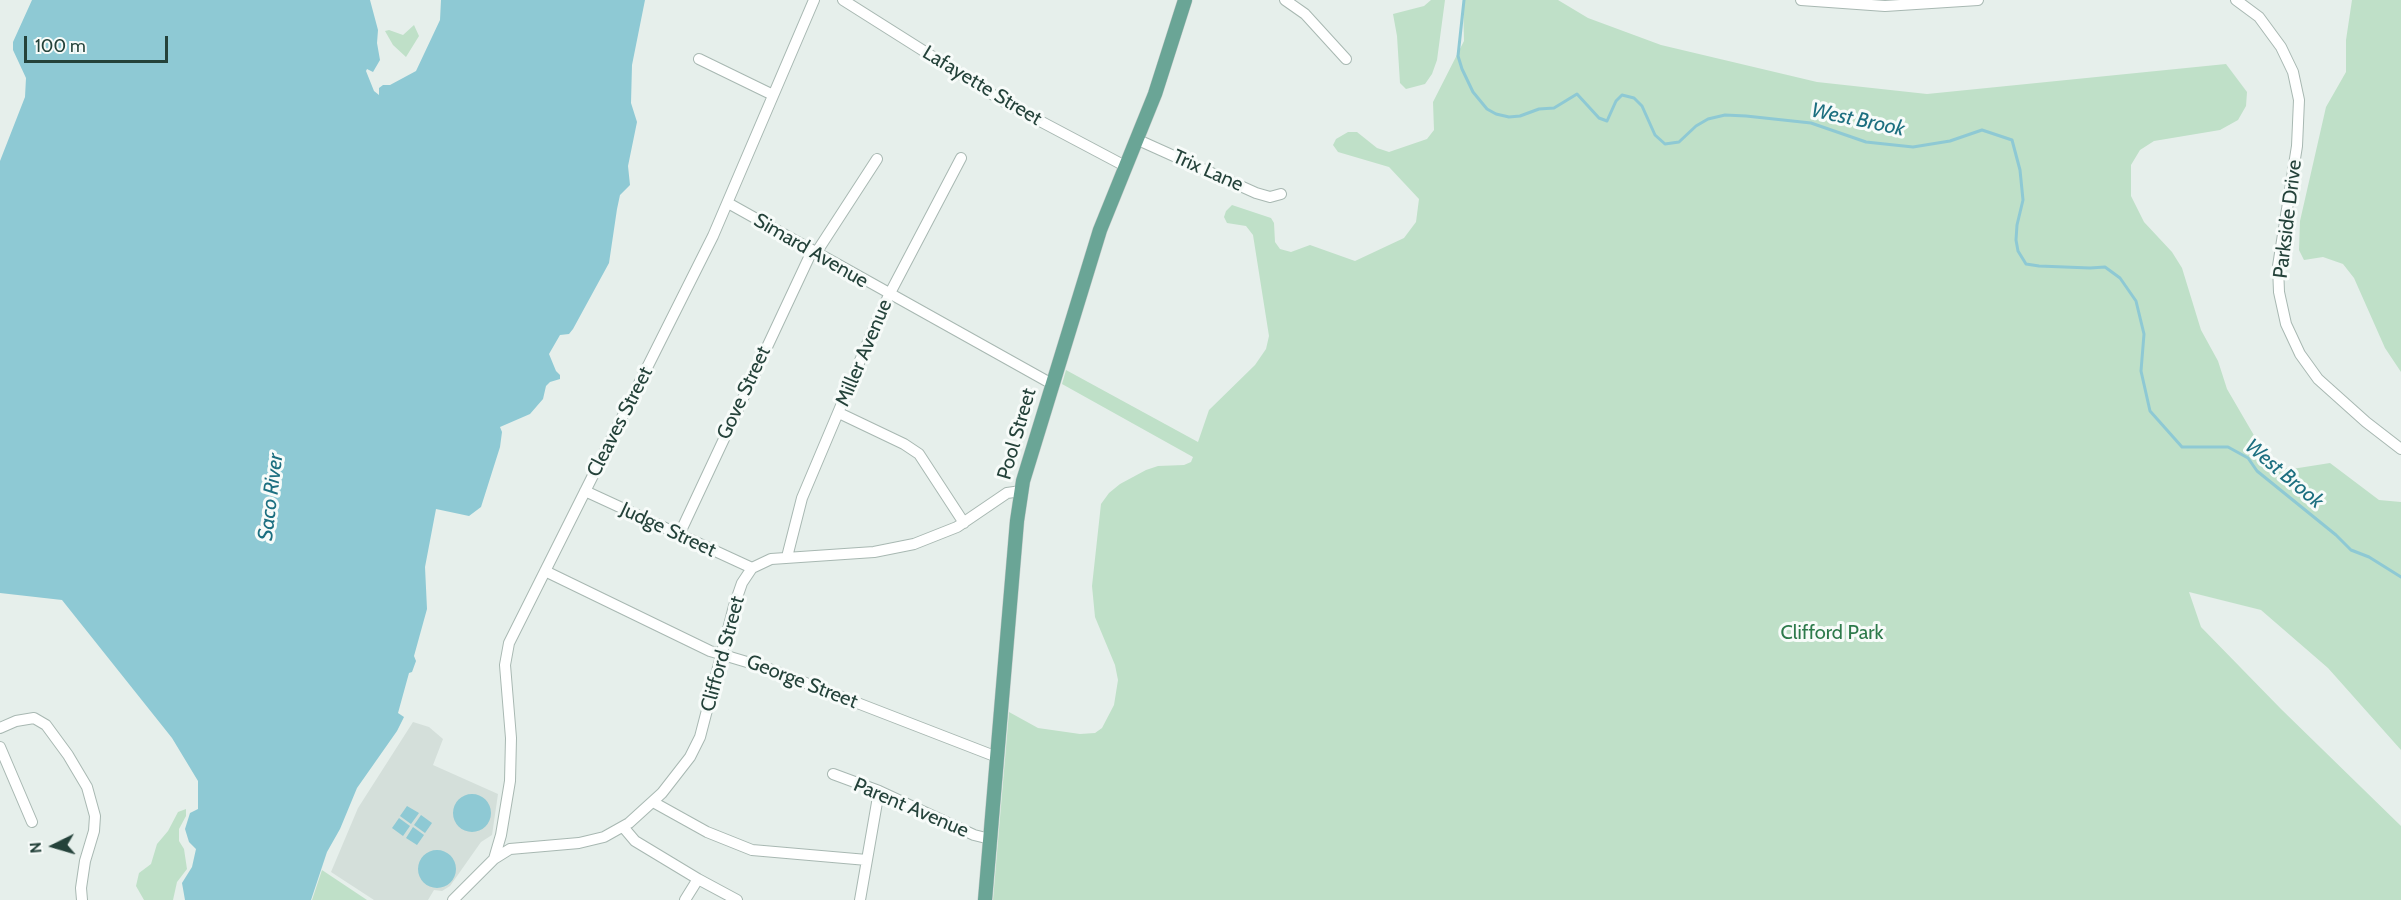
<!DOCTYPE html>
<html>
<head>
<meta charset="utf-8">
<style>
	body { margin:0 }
	#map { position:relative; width:2401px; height:900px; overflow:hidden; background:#e6efeb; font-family:Cabin,sans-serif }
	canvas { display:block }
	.north { position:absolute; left:24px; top:816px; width:60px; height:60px; -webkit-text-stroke:4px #f7fbf9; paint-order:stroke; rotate:265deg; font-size:16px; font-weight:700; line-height:24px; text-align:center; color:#24423a }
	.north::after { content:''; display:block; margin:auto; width:21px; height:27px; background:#24423a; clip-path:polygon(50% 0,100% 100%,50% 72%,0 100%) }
	.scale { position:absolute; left:24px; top:36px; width:144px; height:27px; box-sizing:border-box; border:3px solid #24423a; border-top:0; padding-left:8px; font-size:18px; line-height:21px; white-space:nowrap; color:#24423a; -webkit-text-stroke:4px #f7fbf9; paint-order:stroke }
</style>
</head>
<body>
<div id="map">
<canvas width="2401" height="900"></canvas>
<div class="north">N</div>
<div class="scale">100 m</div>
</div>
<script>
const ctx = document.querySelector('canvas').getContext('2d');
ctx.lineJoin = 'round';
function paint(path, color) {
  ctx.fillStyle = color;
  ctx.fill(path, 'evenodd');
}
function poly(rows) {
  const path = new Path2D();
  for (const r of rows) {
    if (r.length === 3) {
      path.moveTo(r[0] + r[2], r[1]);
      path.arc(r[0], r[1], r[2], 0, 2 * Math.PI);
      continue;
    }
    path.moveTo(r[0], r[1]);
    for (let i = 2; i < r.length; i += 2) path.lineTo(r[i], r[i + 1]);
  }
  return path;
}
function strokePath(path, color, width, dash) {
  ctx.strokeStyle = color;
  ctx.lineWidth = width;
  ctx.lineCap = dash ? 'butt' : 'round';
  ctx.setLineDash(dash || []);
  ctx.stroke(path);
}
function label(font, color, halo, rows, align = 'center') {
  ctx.font = font + ' Cabin,sans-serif';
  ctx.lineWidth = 6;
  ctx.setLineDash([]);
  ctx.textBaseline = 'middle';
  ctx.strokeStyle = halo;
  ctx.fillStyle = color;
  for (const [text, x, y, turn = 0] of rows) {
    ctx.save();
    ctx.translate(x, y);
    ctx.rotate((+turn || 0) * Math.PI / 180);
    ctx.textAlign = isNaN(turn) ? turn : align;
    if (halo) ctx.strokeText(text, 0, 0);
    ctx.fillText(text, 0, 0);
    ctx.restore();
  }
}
paint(poly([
	[413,722,429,727,443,739,433,765,498,794,492,835,481,842,450,886,442,891,434,890,428,900,374,900,331,872,358,808]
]), '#d4dfda');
paint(poly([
	[1431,0,1445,0,1437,60,1432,74,1425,84,1406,89,1400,83,1397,36,1393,14,1424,6],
	[1463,0,1558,0,1588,18,1661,45,1817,82,1927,94,2226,64,2247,92,2246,106,2238,120,2220,130,2154,141,2140,150,2131,165,2131,196,2144,222,2172,252,2182,268,2201,330,2218,361,2227,389,2266,456,2280,467,2292,469,2330,463,2379,500,2401,502,2401,750,2328,668,2261,610,2189,592,2201,627,2281,709,2401,826,2401,900,993,900,1009,712,1038,728,1080,734,1095,733,1102,728,1114,705,1118,680,1115,665,1095,617,1092,586,1101,504,1109,493,1120,484,1146,470,1158,466,1184,465,1191,462,1193,457,1062,384,1066,370,1198,442,1209,410,1255,365,1266,349,1269,336,1253,235,1246,226,1227,223,1224,217,1226,211,1232,205,1271,218,1274,223,1275,242,1280,249,1291,252,1310,245,1355,261,1404,238,1416,222,1419,199,1389,167,1338,152,1333,145,1336,139,1348,132,1357,132,1377,148,1389,152,1427,139,1434,130,1433,102,1464,41],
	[2352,0,2401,0,2401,372,2385,348,2354,278,2343,264,2323,257,2304,260,2299,250,2300,221,2326,107,2346,72,2346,40],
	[414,25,419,36,406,57,393,45,385,31,389,30,403,35],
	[186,809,186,816,179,829,179,841,184,849,187,869,177,882,173,900,144,900,136,886,139,873,151,864,157,844,168,831,178,812],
	[322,870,367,900,312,900]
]), '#bfe0c8');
paint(poly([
	[32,0,370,0,378,30,377,43,380,60,373,72,367,69,366,71,374,91,379,95,379,88,383,85,390,85,416,71,440,20,441,0,645,0,632,65,631,103,637,122,628,166,630,185,620,195,617,209,609,263,573,329,569,334,560,335,549,354,556,371,560,375,560,379,550,382,546,386,543,399,530,414,500,427,502,432,500,447,481,507,469,516,436,509,425,567,427,609,414,656,416,661,412,672,409,673,398,713,404,717,397,731,357,788,340,829,327,852,311,900,185,900,182,883,192,867,196,849,189,842,185,829,190,813,198,809,198,781,172,738,62,600,0,593,0,161,25,97,26,78,13,50,13,42],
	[472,813,19],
	[407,806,419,813,411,824,400,816],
	[421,815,432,823,425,833,414,825],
	[399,818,410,826,403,836,392,828],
	[413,827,424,835,417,845,406,838],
	[437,869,19]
]), '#8ec9d4');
strokePath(poly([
	[1464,0,1458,56,1462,69,1473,92,1487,109,1496,114,1509,117,1520,116,1539,109,1554,108,1577,94,1599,118,1607,121,1616,101,1622,95,1634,98,1642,106,1655,135,1665,144,1679,142,1696,126,1708,119,1725,115,1746,116,1811,123,1866,142,1913,147,1950,141,1982,130,2012,140,2020,170,2023,200,2017,225,2016,240,2018,251,2026,264,2039,266,2090,268,2105,267,2120,278,2136,301,2144,334,2141,371,2150,411,2182,447,2228,447,2248,458,2257,471,2336,535,2351,550,2369,557,2401,577]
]), '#8ec9d4', 3);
const minor = poly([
	[843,0,1006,103,1125,166],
	[1285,0,1305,14,1346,59],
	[1801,0,1885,6,1978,0],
	[2236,0,2259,17,2281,47,2293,72,2299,100,2297,146,2278,266,2279,292,2286,324,2300,354,2318,379,2366,422,2401,449],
	[699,59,773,95],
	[1136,139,1256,193,1270,197,1281,194],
	[728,203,1052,384],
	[816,253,877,159],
	[839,413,904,444,919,454,964,523],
	[585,491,752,568],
	[679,535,812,251],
	[787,557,802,498,870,337,889,295,961,158],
	[545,571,710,651,767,668,997,757],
	[0,728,16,721,34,718,46,725,68,755,87,787,95,816,94,831,85,861,81,888,82,900],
	[0,747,32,822],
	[833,774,879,791,974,835,990,839],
	[653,802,707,832,752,850,867,860],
	[624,828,635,841,698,879,737,900],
	[494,859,501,835,510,781,511,738,505,665,509,643,713,236,814,0],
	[453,900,494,859,510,849,579,843,604,837,629,823,662,793,690,757,700,737,734,606,742,583,752,568,771,559,874,552,914,544,957,527,1007,493,1021,491],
	[685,900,698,879],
	[860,900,879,791]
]);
const major = poly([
	[985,900,1017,521,1023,481,1100,230,1155,94,1185,0]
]);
strokePath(minor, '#a8b8b2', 12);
strokePath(major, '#c2cac8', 15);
strokePath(minor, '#fff', 10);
strokePath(major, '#6aa596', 14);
label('20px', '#24423a', '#f7fbf9', [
	["Lafayette Street",982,86,31],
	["Trix Lane",1208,171,24],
	["Parkside Drive",2288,219,-83],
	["Simard Avenue",811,251,30],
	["Miller Avenue",864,353,-67],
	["Gove Street",744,393,-65],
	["Cleaves Street",620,422,-63],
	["Pool Street",1017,434,-74],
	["Judge Street",668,530,25],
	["Clifford Street",723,654,-75],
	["George Street",802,682,21],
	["Parent Avenue",911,808,23]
]);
label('20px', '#2d7a4b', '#f7fbf9', [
	["Clifford Park",1832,633]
]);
label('italic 21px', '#1c6f80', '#f7fbf9', [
	["West Brook",1858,120,12],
	["West Brook",2284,474,40],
	["Saco River",271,497,-83]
]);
</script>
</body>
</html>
